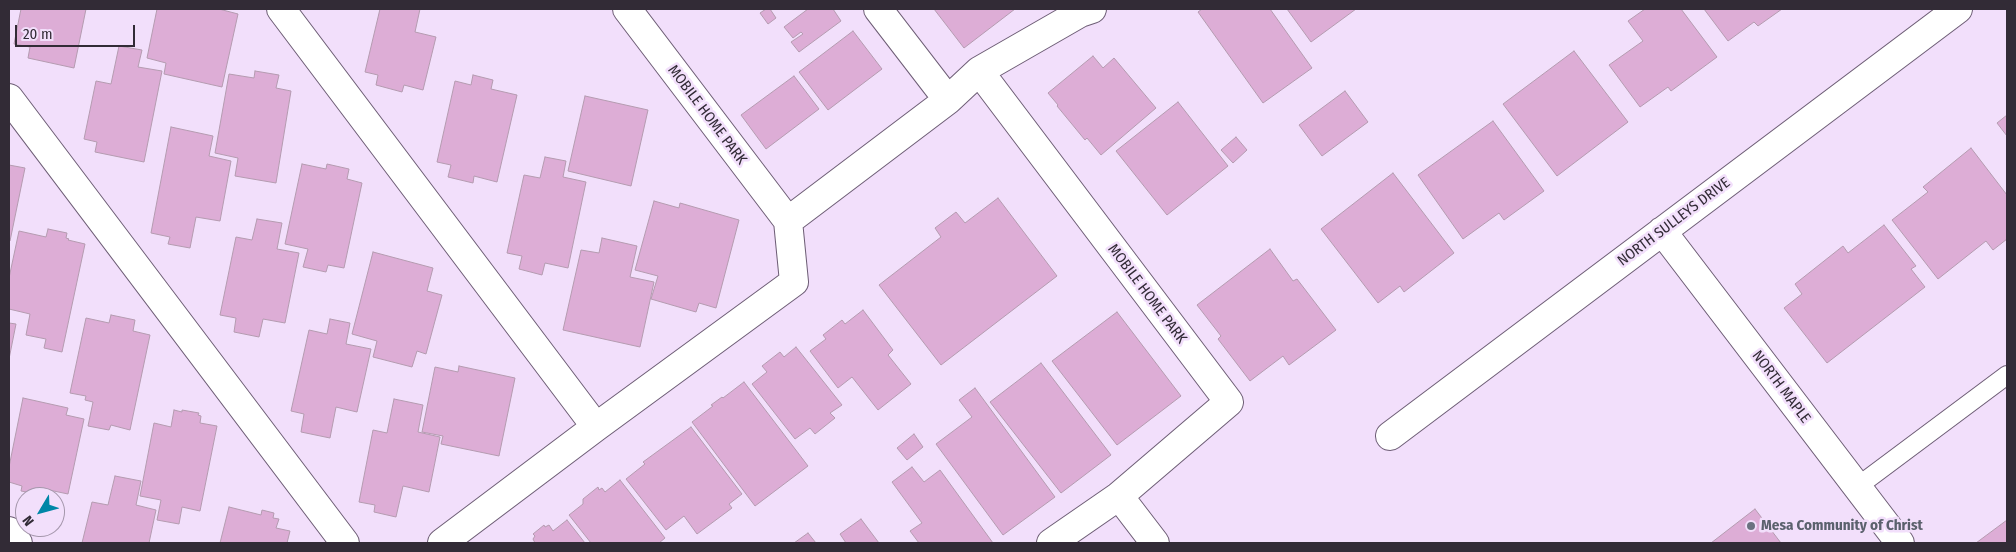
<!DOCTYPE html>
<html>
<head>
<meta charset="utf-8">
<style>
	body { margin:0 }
	#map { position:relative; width:2016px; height:552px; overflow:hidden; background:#f2dffb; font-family:"Fira Sans Condensed",sans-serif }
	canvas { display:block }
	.frame { position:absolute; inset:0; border:10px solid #322b36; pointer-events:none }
	.north { position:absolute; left:15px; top:487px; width:50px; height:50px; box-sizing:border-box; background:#f2dffb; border:1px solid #a597ac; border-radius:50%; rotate:233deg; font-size:14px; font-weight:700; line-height:20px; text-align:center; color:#322b36 }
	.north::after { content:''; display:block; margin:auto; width:18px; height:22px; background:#0086a7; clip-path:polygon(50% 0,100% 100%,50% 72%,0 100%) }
	.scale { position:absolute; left:15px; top:25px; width:120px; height:22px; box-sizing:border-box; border:2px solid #322b36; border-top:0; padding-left:6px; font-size:15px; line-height:18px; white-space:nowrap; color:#322b36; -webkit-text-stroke:4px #f2dffb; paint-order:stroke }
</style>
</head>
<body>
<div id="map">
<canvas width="2016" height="552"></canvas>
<div class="frame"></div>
<div class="north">N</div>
<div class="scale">20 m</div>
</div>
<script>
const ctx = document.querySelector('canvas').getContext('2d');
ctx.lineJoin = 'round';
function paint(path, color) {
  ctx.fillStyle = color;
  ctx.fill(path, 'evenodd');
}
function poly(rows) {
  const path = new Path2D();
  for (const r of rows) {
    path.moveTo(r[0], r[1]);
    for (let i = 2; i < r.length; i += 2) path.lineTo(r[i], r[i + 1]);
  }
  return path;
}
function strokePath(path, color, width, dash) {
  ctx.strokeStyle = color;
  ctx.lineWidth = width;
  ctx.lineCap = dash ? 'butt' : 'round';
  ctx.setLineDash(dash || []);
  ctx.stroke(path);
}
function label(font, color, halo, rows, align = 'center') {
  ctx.font = font + ' "Fira Sans Condensed",sans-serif';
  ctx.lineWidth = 5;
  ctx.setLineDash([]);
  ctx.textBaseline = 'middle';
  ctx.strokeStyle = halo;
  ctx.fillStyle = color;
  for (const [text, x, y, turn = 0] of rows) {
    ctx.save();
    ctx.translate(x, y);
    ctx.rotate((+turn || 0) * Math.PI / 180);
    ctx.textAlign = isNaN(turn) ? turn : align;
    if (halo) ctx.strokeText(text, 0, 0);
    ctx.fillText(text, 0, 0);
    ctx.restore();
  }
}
const building = poly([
	[21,9,86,9,74,68,28,58,30,47,14,44,21,9],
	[157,9,219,9,238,14,222,87,164,74,166,63,147,58,157,9],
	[380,9,420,9,415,32,436,37,423,90,404,85,402,92,376,85,378,75,365,72,380,9],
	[766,9,770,9,776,18,768,24,760,13,766,9],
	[808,9,833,9,841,21,799,52,791,42,803,34,801,32,793,38,784,27,808,9],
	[934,9,1015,9,964,48,934,9],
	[1202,9,1270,9,1312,68,1263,103,1198,12,1202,9],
	[1287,9,1356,9,1311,42,1287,9],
	[1645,9,1681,9,1717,57,1671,91,1668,87,1640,107,1609,65,1643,41,1628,21,1645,9],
	[1704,9,1782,9,1758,26,1754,22,1728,41,1704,9],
	[853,31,882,69,828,110,799,72,853,31],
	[119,46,142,50,138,67,162,71,144,162,95,152,97,142,84,139,96,81,111,84,119,46],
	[1574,51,1628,122,1557,176,1503,104,1574,51],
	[1093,56,1103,68,1114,58,1156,108,1101,155,1087,138,1085,140,1057,106,1058,105,1048,93,1093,56],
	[255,71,279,75,276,88,291,91,276,183,235,176,238,158,215,153,229,74,254,78,255,71],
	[473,75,493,80,491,89,517,95,497,182,474,176,473,183,448,177,451,165,437,162,455,81,471,85,473,75],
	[794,76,819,109,766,149,741,115,794,76],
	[1345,91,1368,122,1322,156,1299,125,1345,91],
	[585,96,648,110,631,186,568,171,585,96],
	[1178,102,1228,166,1167,215,1116,151,1178,102],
	[2007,115,2007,136,1997,123,2007,115],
	[1493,121,1544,191,1504,220,1499,213,1463,239,1418,175,1493,121],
	[171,127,213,136,209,156,231,161,220,221,196,217,190,248,168,244,170,237,151,233,171,127],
	[1236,137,1247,150,1233,163,1221,150,1236,137],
	[1971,148,2007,195,2007,239,1993,250,1986,241,1938,279,1892,220,1928,192,1923,187,1971,148],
	[545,157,566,161,563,177,586,182,568,268,545,263,542,275,519,269,522,256,507,253,524,175,540,178,545,157],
	[302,164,326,169,327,164,349,169,347,179,362,183,344,268,328,265,326,272,303,267,308,249,285,244,302,164],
	[9,165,25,168,10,241,9,241,9,165],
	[1393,173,1454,253,1404,292,1400,286,1378,303,1321,229,1393,173],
	[998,198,1057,276,941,365,879,285,941,237,935,228,956,212,965,223,998,198],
	[654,201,679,208,680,203,739,220,716,308,699,303,696,312,651,299,658,276,635,270,654,201],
	[257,219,282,223,277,249,299,253,285,323,263,319,259,337,234,332,236,318,220,315,236,237,252,240,257,219],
	[1884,225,1916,266,1911,269,1925,287,1827,363,1784,308,1802,294,1795,284,1843,246,1848,253,1884,225],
	[48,229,67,233,66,238,69,239,68,240,85,244,62,352,44,348,46,339,26,335,30,314,9,309,9,278,19,231,46,237,48,229],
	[602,238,637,246,630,277,654,282,640,347,563,330,581,250,599,253,602,238],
	[1270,249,1293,281,1297,279,1336,330,1289,365,1283,356,1250,381,1218,339,1221,336,1197,305,1270,249],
	[373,252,433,268,427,291,442,295,426,354,417,351,412,367,373,357,377,341,352,334,373,252],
	[863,310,893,350,888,355,911,384,878,410,852,377,838,388,810,351,826,339,823,335,842,320,845,324,863,310],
	[1117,312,1181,396,1117,445,1052,361,1117,312],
	[111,315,135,320,133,331,150,335,130,430,111,425,109,430,88,426,93,402,85,400,86,396,70,393,86,318,109,323,111,315],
	[330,319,350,323,346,344,371,349,357,412,336,407,330,438,301,432,304,414,291,411,309,330,327,334,330,319],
	[9,323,16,324,9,359,9,323],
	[796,347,842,405,830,413,835,418,815,434,810,428,795,439,752,384,767,372,762,366,780,352,784,357,796,347],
	[1041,363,1111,455,1061,493,990,402,1041,363],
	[459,366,515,378,499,456,441,444,443,436,422,432,435,367,458,372,459,366],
	[744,382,808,466,755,506,692,422,713,406,711,405,722,397,723,398,744,382],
	[975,388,1055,497,1003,535,936,444,972,417,959,400,975,388],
	[23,398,68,408,66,415,84,419,68,494,49,490,48,496,21,491,22,486,9,482,9,467,23,398],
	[394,399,423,405,418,432,440,437,429,492,403,486,396,517,374,512,375,505,359,502,373,430,387,433,394,399],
	[174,410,182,412,182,410,199,413,198,415,201,416,200,423,217,426,200,511,182,507,179,524,157,520,161,500,140,496,154,423,171,427,174,410],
	[691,427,742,494,729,504,732,508,697,534,684,516,666,530,626,479,645,464,643,462,691,427],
	[914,434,923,447,907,460,897,448,914,434],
	[912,467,924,482,940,470,993,543,919,543,910,531,922,523,892,482,912,467],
	[115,476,141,481,136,505,156,510,149,543,82,543,92,502,108,505,115,476],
	[620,480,665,538,659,543,591,543,569,515,583,504,583,499,598,487,599,490,602,488,605,492,620,480],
	[229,507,261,515,262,510,274,513,273,518,279,519,276,528,290,531,287,543,220,543,229,507],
	[1755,509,1781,543,1711,543,1755,509],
	[861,519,879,543,846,543,840,534,861,519],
	[567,520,585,543,535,543,533,539,535,536,533,534,544,525,545,527,549,525,553,531,567,520],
	[2007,520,2007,543,1976,543,2007,520],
	[808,533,816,543,794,543,808,533]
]);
paint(building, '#ddadd6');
strokePath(building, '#b49bb0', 1);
const service = poly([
	[1857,487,2007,375]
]);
const minor = poly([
	[281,9,596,427],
	[627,9,788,221],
	[878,9,948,100],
	[979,71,1229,402,1119,496,1155,543],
	[9,98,345,543],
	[1662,231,1900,543],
	[1390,436,1958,9],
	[9,531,18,543],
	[442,543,596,427,794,282,788,221,948,100,979,71,1080,13,1092,9],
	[1051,543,1119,496]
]);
strokePath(service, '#6d5d75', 20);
strokePath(minor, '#6d5d75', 30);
strokePath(service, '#fff', 18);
strokePath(minor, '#fff', 28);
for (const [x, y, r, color] of [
	[1751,526,5,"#6b7280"]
]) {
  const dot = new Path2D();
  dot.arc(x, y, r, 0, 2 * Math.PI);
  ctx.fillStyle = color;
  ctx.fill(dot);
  strokePath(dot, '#f2dffb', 2);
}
label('15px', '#322b36', '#f2dffb', [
	["MOBILE HOME PARK",707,115,53],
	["NORTH SULLEYS DRIVE",1674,222,-37],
	["MOBILE HOME PARK",1147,294,53],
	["NORTH MAPLE",1781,387,53]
]);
label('bold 15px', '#5b616d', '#f2dffb', [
	["Mesa Community of Christ",1761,526]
], 'left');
</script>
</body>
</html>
